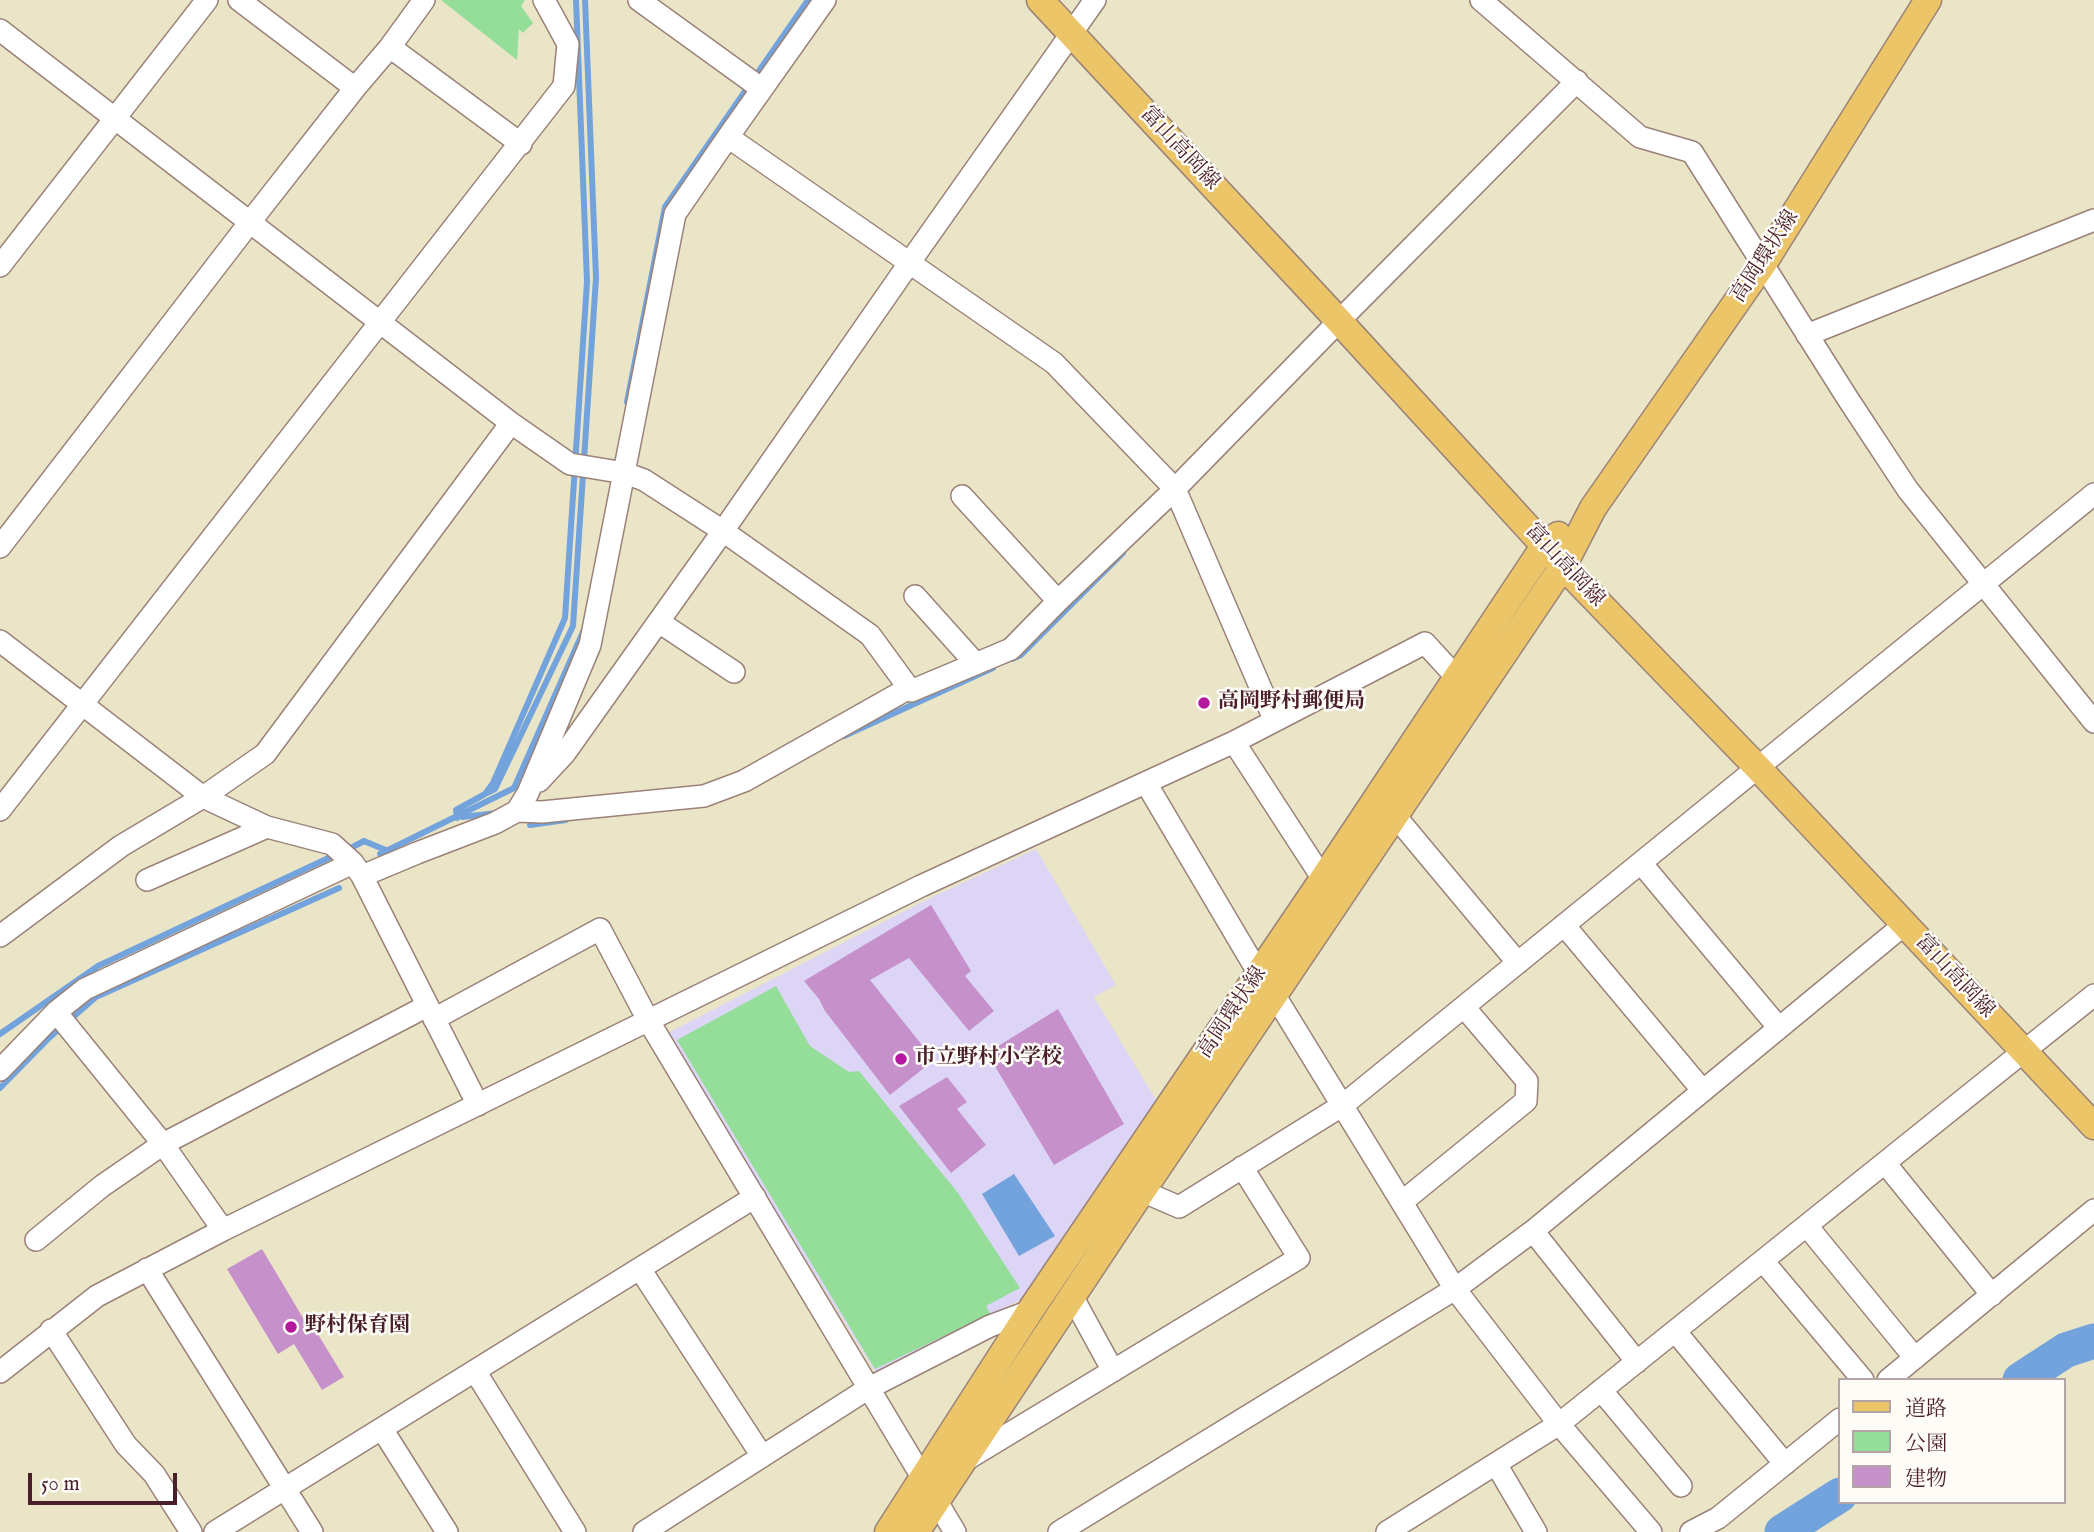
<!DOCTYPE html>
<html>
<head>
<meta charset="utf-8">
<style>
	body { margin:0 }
	#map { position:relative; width:2094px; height:1532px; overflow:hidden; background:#ebe5c7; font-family:"IM FELL English","Noto Serif JP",serif }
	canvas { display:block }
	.legend { position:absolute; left:1838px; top:1378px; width:228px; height:126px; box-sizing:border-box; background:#fdfcf7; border:2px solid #b5a4a5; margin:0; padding:9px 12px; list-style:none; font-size:21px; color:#4a1f2b }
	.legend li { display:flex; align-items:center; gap:14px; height:35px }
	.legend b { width:35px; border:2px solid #b5a4a5 }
	.scale { position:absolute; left:28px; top:1473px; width:149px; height:32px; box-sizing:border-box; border:4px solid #4a1f2b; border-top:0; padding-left:9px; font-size:21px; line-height:24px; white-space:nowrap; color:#4a1f2b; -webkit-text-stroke:5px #fdfcf7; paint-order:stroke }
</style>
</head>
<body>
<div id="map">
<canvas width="2094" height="1532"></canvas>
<ul class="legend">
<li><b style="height:9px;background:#edc569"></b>道路</li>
<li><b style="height:19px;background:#94de9a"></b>公園</li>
<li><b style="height:19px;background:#c691ca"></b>建物</li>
</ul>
<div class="scale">50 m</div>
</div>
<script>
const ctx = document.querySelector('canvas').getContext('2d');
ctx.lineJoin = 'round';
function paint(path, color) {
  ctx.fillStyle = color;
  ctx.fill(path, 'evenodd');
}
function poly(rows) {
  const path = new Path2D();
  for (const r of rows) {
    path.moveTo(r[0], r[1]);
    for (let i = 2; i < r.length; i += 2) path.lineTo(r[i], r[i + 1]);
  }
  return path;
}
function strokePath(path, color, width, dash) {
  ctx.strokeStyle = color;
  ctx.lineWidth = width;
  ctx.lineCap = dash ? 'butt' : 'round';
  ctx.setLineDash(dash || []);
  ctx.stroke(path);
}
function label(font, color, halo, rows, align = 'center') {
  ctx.font = font + ' "IM FELL English","Noto Serif JP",serif';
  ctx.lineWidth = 5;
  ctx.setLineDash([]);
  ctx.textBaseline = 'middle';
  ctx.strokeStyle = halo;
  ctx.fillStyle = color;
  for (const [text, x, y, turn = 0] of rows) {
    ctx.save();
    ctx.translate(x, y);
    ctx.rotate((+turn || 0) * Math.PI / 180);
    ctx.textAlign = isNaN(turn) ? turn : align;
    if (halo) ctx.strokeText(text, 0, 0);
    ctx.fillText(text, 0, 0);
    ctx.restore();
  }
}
paint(poly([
	[1036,849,1116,985,1094,997,1156,1100,1034,1293,876,1373,666,1034,930,898]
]), '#ddd5f6');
paint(poly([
	[441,0,525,0,521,6,533,23,523,33,519,29,517,60],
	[776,986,810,1046,849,1072,859,1071,958,1193,1020,1288,986,1306,990,1314,875,1369,677,1040]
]), '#94de9a');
paint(poly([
	[1014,1174,1055,1236,1019,1256,982,1194]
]), '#72a3dc');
strokePath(poly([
	[627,402,665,207,808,0],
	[1012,659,1021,655,1123,553],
	[844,736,993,668],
	[487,793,495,789,573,626,596,278,585,0],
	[462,817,497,813],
	[457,818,456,810,485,794,493,783,565,618,587,282,576,0],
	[530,825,566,820],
	[347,850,364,841,388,851],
	[380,854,514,788,583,632],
	[0,1034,98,966,337,854],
	[0,1088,49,1038,96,997,339,888]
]), '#72a3dc', 6);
strokePath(poly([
	[2020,1380,2066,1350,2094,1341],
	[1782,1532,1840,1495]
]), '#72a3dc', 35);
paint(poly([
	[931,905,971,971,965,976,994,1011,969,1031,909,958,870,980,934,1060,890,1095,825,1011,819,999,804,981],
	[1058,1009,1124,1124,1054,1165,987,1053],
	[947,1077,967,1102,957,1109,986,1145,951,1173,899,1106],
	[262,1249,312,1333,316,1331,344,1377,322,1390,294,1344,278,1354,227,1269]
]), '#c691ca');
const minor = poly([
	[239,0,355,88],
	[639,0,762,89],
	[1481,0,1640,137,1692,152,1848,399,1908,490,2094,722],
	[0,30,511,423,570,464,625,473,644,480,723,531,870,635,911,691,1011,649,1058,601,1175,489,1339,321,1577,81],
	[390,47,521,144],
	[728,137,1054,363,1175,489,1274,719],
	[0,266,207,0],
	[1807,335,2094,220],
	[962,496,1058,601],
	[0,547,250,222,355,88,390,47,424,0],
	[915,596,976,664],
	[659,622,734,672],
	[0,641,203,797,267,827,332,844,353,863,362,876,478,1105],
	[1234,742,1323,879,1335,885],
	[539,781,565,753,723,531,910,262,1095,0],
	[1146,783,1259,974],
	[0,810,564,86,568,44,544,0],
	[517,811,542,812,704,796,744,781,909,688],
	[1396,817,1518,963],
	[362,876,417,853,495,823,517,811,528,793,590,645,675,214,728,137,825,0],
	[147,880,267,827],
	[1564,925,1703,1091],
	[0,936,121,846,203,797,265,754,511,423],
	[1275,996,1455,1289,1559,1424,1651,1532],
	[56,1012,163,1144,223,1230],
	[434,1019,600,929,648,1020,955,1532],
	[1779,1028,1905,924],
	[0,1070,56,1012,85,989,353,863],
	[1885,1163,1992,1295],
	[1142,1191,1179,1207,1343,1105,2094,494],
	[1402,1202,1526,1101,1527,1081,1464,1007],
	[1807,1226,1915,1358],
	[1533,1231,1779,1028,1641,863],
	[36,1240,102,1186,163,1144,427,1006],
	[1763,1261,1863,1380],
	[147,1269,312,1532],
	[640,1269,762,1456],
	[1072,1296,1113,1371],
	[51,1330,126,1445,154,1474,191,1532],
	[1675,1331,1785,1464],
	[475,1371,575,1532],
	[0,1372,97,1296,223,1230,921,886,1234,742,1425,643,1458,679],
	[1888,1380,2094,1210],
	[1601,1390,1681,1486],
	[382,1429,447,1532],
	[964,1461,1299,1258,1242,1167],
	[1496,1464,1536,1532],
	[215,1532,755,1197],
	[644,1532,869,1388,990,1326,1030,1311],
	[1059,1532,1455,1289,1533,1231,1637,1362],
	[1387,1532,1559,1424,2094,995],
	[1691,1532,1718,1518,1840,1419]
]);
const major = poly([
	[1040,0,1339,321,1563,566,1758,768,2094,1126],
	[888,1532,1030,1311,1323,879,1545,545,1558,535],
	[916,1532,1142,1191,1563,566,1593,508,1763,264,1928,0]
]);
strokePath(minor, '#9a8279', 24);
strokePath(major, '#9a8279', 29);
strokePath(minor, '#fff', 21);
strokePath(major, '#edc569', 26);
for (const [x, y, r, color] of [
	[1204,703,7,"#b5179e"],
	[901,1059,7,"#b5179e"],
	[291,1327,7,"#b5179e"]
]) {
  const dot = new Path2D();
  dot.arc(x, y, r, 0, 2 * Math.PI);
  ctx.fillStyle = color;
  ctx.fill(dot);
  strokePath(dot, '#fdfcf7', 2.5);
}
label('21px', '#4a1f2b', '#fdfcf7', [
	["富山高岡線",1179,149,47],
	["高岡環状線",1766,257,-57],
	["富山高岡線",1564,566,47],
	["富山高岡線",1954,977,47],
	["高岡環状線",1233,1013,-56]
]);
label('bold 21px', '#4a1f2b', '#fdfcf7', [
	["高岡野村郵便局",1218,703],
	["市立野村小学校",915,1059],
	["野村保育園",305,1327]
], 'left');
</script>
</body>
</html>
